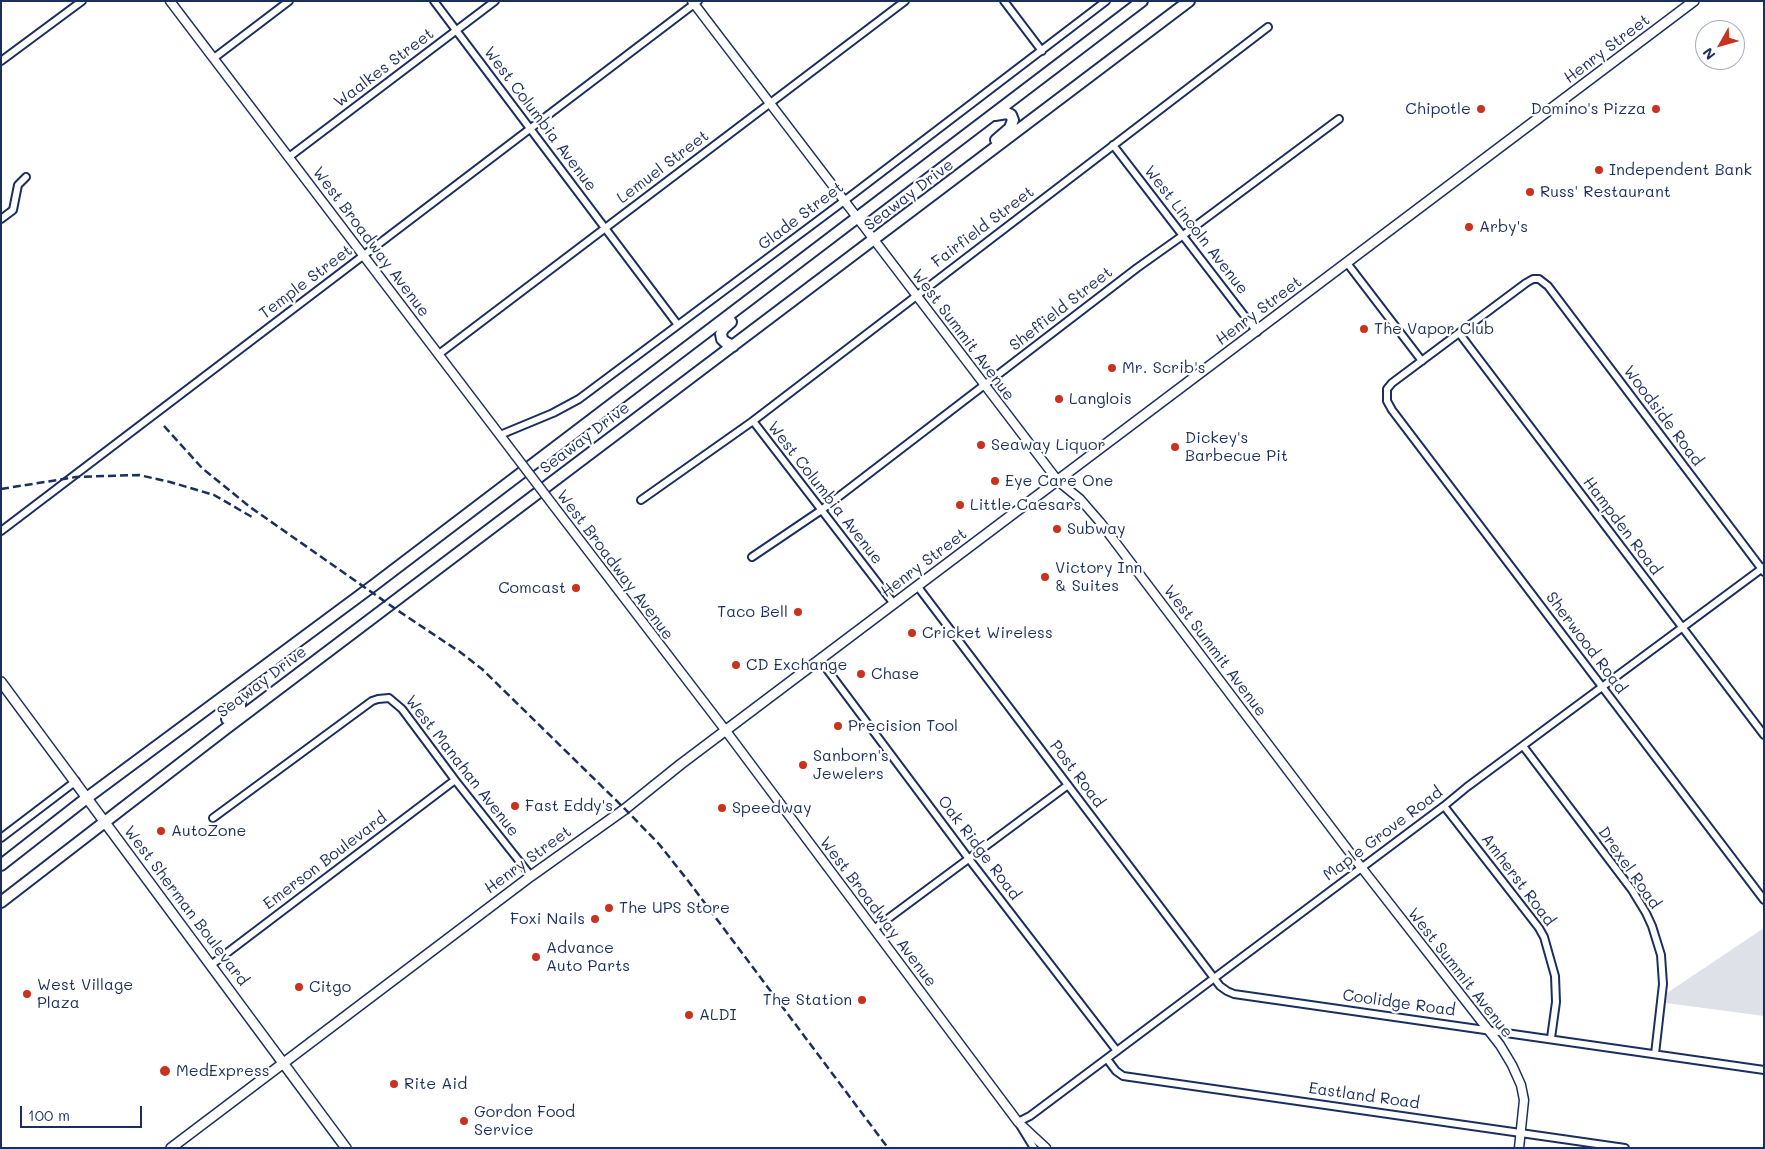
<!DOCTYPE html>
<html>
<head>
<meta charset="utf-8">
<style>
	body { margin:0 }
	#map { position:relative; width:1765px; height:1149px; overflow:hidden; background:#fff; font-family:Mali,sans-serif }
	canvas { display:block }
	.frame { position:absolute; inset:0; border:2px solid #1b2f5e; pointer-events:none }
	.north { position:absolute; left:1695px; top:20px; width:50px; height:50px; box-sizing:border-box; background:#fff; border:1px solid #a4acbf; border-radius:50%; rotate:232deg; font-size:14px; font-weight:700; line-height:20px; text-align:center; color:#1b2f5e }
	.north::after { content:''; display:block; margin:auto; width:18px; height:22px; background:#c8321e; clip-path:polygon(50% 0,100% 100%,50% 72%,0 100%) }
	.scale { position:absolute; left:20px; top:1106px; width:122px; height:22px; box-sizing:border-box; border:2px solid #1b2f5e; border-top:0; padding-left:6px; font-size:15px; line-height:18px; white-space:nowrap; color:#1b2f5e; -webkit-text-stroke:4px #fff; paint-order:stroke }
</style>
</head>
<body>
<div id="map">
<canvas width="1765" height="1149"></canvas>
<div class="frame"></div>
<div class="north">N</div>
<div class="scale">100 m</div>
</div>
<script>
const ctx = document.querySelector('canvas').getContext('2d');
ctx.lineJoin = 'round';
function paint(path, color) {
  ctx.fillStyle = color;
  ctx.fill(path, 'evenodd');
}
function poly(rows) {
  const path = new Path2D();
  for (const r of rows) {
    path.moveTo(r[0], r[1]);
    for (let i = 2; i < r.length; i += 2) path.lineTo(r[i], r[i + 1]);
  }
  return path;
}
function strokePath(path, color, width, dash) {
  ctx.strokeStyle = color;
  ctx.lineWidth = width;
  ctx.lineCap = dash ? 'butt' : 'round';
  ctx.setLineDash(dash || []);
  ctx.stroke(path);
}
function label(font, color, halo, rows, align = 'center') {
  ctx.font = font + ' Mali,sans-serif';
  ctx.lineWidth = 4.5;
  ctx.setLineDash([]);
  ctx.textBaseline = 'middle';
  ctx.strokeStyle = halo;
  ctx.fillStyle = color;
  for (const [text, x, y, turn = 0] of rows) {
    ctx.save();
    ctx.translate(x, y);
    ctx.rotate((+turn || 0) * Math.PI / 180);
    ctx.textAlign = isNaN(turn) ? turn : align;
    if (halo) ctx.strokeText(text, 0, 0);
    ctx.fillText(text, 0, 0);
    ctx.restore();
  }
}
paint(poly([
	[1764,928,1764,1016,1666,1003,1667,993]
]), '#dee1e7');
const minor = poly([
	[434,1,678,325],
	[1004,1,1042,51],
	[214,58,289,1],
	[1,61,82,1],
	[1113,145,1257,332],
	[289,157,495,1],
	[1,219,13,210,18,185,26,177],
	[1347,263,1422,361],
	[1459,333,1764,735],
	[439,354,905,1],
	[753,421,894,604],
	[500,435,553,413,579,399,844,201,1106,1],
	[641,500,753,421,1268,27],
	[1,531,698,1],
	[752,557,820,511,1137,268,1182,236,1339,119],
	[1764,572,1548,286,1539,279,1533,279,1526,283,1392,383,1387,389,1387,401,1392,410,1764,900],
	[918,587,1220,986,1227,991,1234,994,1764,1070],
	[820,660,969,859,1117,1051],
	[1523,746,1632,890,1646,913,1652,926,1661,955,1663,984,1655,1054],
	[1444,806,1539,928,1544,937,1555,976,1556,1002,1551,1038],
	[213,818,372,701,378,699,389,698,402,709,455,780,531,876],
	[1,838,76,781],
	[874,929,1068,785],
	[211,965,455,780],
	[1107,1059,1116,1071,1123,1076,1625,1148],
	[1034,1148,1018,1122,1030,1116,1444,806,1467,787,1764,567]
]);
const tertiary = poly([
	[170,1,515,455],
	[692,1,1058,481,1080,499,1100,522,1354,858,1500,1045,1512,1065,1521,1085,1524,1100,1519,1148],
	[553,505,726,731,1018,1122,1046,1148]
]);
const secondary = poly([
	[1,682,346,1148],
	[171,1148,531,876,625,809,681,764,1694,1]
]);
const trunk = poly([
	[995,115,1007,113,1011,115,1013,120,1010,128,996,140],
	[731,322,723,329,721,334,722,339,725,342,733,346],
	[223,698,236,697,240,701,240,708,227,719],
	[1,865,88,797,374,585,1142,1],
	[1,902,224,730,1189,1]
]);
strokePath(minor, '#1b2f5e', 10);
strokePath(tertiary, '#1b2f5e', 11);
strokePath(secondary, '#1b2f5e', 12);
strokePath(trunk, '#1b2f5e', 14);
strokePath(minor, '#fff', 6);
strokePath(tertiary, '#fff', 8);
strokePath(secondary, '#fff', 9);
strokePath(trunk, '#fff', 10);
strokePath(poly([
	[164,426,202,468,250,507,397,610,460,652,482,669,625,809,659,844,689,882,888,1148],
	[1,489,76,477,139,475,170,482,214,495,252,517]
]), '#1b2f5e', 2.5, [8, 4]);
const tertiaryBridge = poly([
	[515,455,553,505]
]);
strokePath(tertiaryBridge, '#1b2f5e', 11, []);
strokePath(tertiaryBridge, '#fff', 8);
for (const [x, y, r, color] of [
	[1481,109,5,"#c8321e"],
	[1656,109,5,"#c8321e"],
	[1599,170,5,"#c8321e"],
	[1530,192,5,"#c8321e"],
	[1469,227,5,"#c8321e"],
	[1364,329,5,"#c8321e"],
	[1112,368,5,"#c8321e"],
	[1059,399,5,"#c8321e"],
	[981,445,5,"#c8321e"],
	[1175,447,5,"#c8321e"],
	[995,481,5,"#c8321e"],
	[960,505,5,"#c8321e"],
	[1057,529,5,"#c8321e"],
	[1045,577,5,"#c8321e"],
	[576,588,5,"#c8321e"],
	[798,612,5,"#c8321e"],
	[912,633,5,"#c8321e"],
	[736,665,5,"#c8321e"],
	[861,674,5,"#c8321e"],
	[838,726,5,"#c8321e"],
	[803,765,5,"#c8321e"],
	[515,806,5,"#c8321e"],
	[722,808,5,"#c8321e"],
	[161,831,5,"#c8321e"],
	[609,908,5,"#c8321e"],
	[595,919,5,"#c8321e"],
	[536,957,5,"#c8321e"],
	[299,987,5,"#c8321e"],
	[27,994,5,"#c8321e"],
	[862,1000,5,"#c8321e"],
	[689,1015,5,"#c8321e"],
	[165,1071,6,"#c8321e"],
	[394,1084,5,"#c8321e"],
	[464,1121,5,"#c8321e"]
]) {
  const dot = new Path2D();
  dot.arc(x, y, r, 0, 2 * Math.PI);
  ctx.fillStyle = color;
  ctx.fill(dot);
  strokePath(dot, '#fff', 2);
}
label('16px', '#1b2f5e', '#fff', [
	["Henry Street",1607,49,-37],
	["Waalkes Street",384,68,-37],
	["West Columbia Avenue",540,119,53],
	["Lemuel Street",663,167,-37],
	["Seaway Drive",909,195,-37],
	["Glade Street",801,216,-37],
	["Fairfield Street",983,227,-37],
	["West Lincoln Avenue",1196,230,52],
	["West Broadway Avenue",371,242,53],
	["Temple Street",306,282,-37],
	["Sheffield Street",1061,309,-38],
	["Henry Street",1259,311,-37],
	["West Summit Avenue",963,335,53],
	["Woodside Road",1663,416,53],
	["Seaway Drive",585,438,-37],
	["West Columbia Avenue",825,493,52],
	["Hampden Road",1622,526,53],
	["Henry Street",924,563,-37],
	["West Broadway Avenue",615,565,53],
	["Sherwood Road",1586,643,53],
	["West Summit Avenue",1215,651,53],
	["Seaway Drive",262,682,-37],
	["West Manahan Avenue",462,766,52],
	["Post Road",1077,774,53],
	["Maple Grove Road",1383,834,-37],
	["Oak Ridge Road",979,848,53],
	["Henry Street",528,860,-36],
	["Emerson Boulevard",325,861,-37],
	["Drexel Road",1629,868,55],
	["Amherst Road",1518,880,53],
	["West Sherman Boulevard",186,906,53],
	["West Broadway Avenue",878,912,53],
	["West Summit Avenue",1460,973,52],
	["Coolidge Road",1399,1003,8],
	["Eastland Road",1364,1096,8]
]);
label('16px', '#1b2f5e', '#fff', [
	["Chipotle",1471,109,"right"],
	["Domino's Pizza",1646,109,"right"],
	["Independent Bank",1609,170],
	["Russ' Restaurant",1540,192],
	["Arby's",1479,227],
	["The Vapor Club",1374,329],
	["Mr. Scrib's",1122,368],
	["Langlois",1069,399],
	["Dickey's",1185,438],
	["Barbecue Pit",1185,456],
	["Seaway Liquor",991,445],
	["Eye Care One",1005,481],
	["Little Caesars",970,505],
	["Subway",1067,529],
	["Victory Inn",1055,568],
	["& Suites",1055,586],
	["Comcast",566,588,"right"],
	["Taco Bell",788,612,"right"],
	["Cricket Wireless",922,633],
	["CD Exchange",746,665],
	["Chase",871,674],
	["Precision Tool",848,726],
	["Sanborn's",813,756],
	["Jewelers",813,774],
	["Fast Eddy's",525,806],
	["Speedway",732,808],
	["AutoZone",171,831],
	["The UPS Store",619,908],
	["Foxi Nails",585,919,"right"],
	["Advance",546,948],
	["Auto Parts",546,966],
	["West Village",37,985],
	["Plaza",37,1003],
	["Citgo",309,987],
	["The Station",852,1000,"right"],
	["ALDI",699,1015],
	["MedExpress",176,1071],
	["Rite Aid",404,1084],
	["Gordon Food",474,1112],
	["Service",474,1130]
], 'left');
</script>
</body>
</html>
